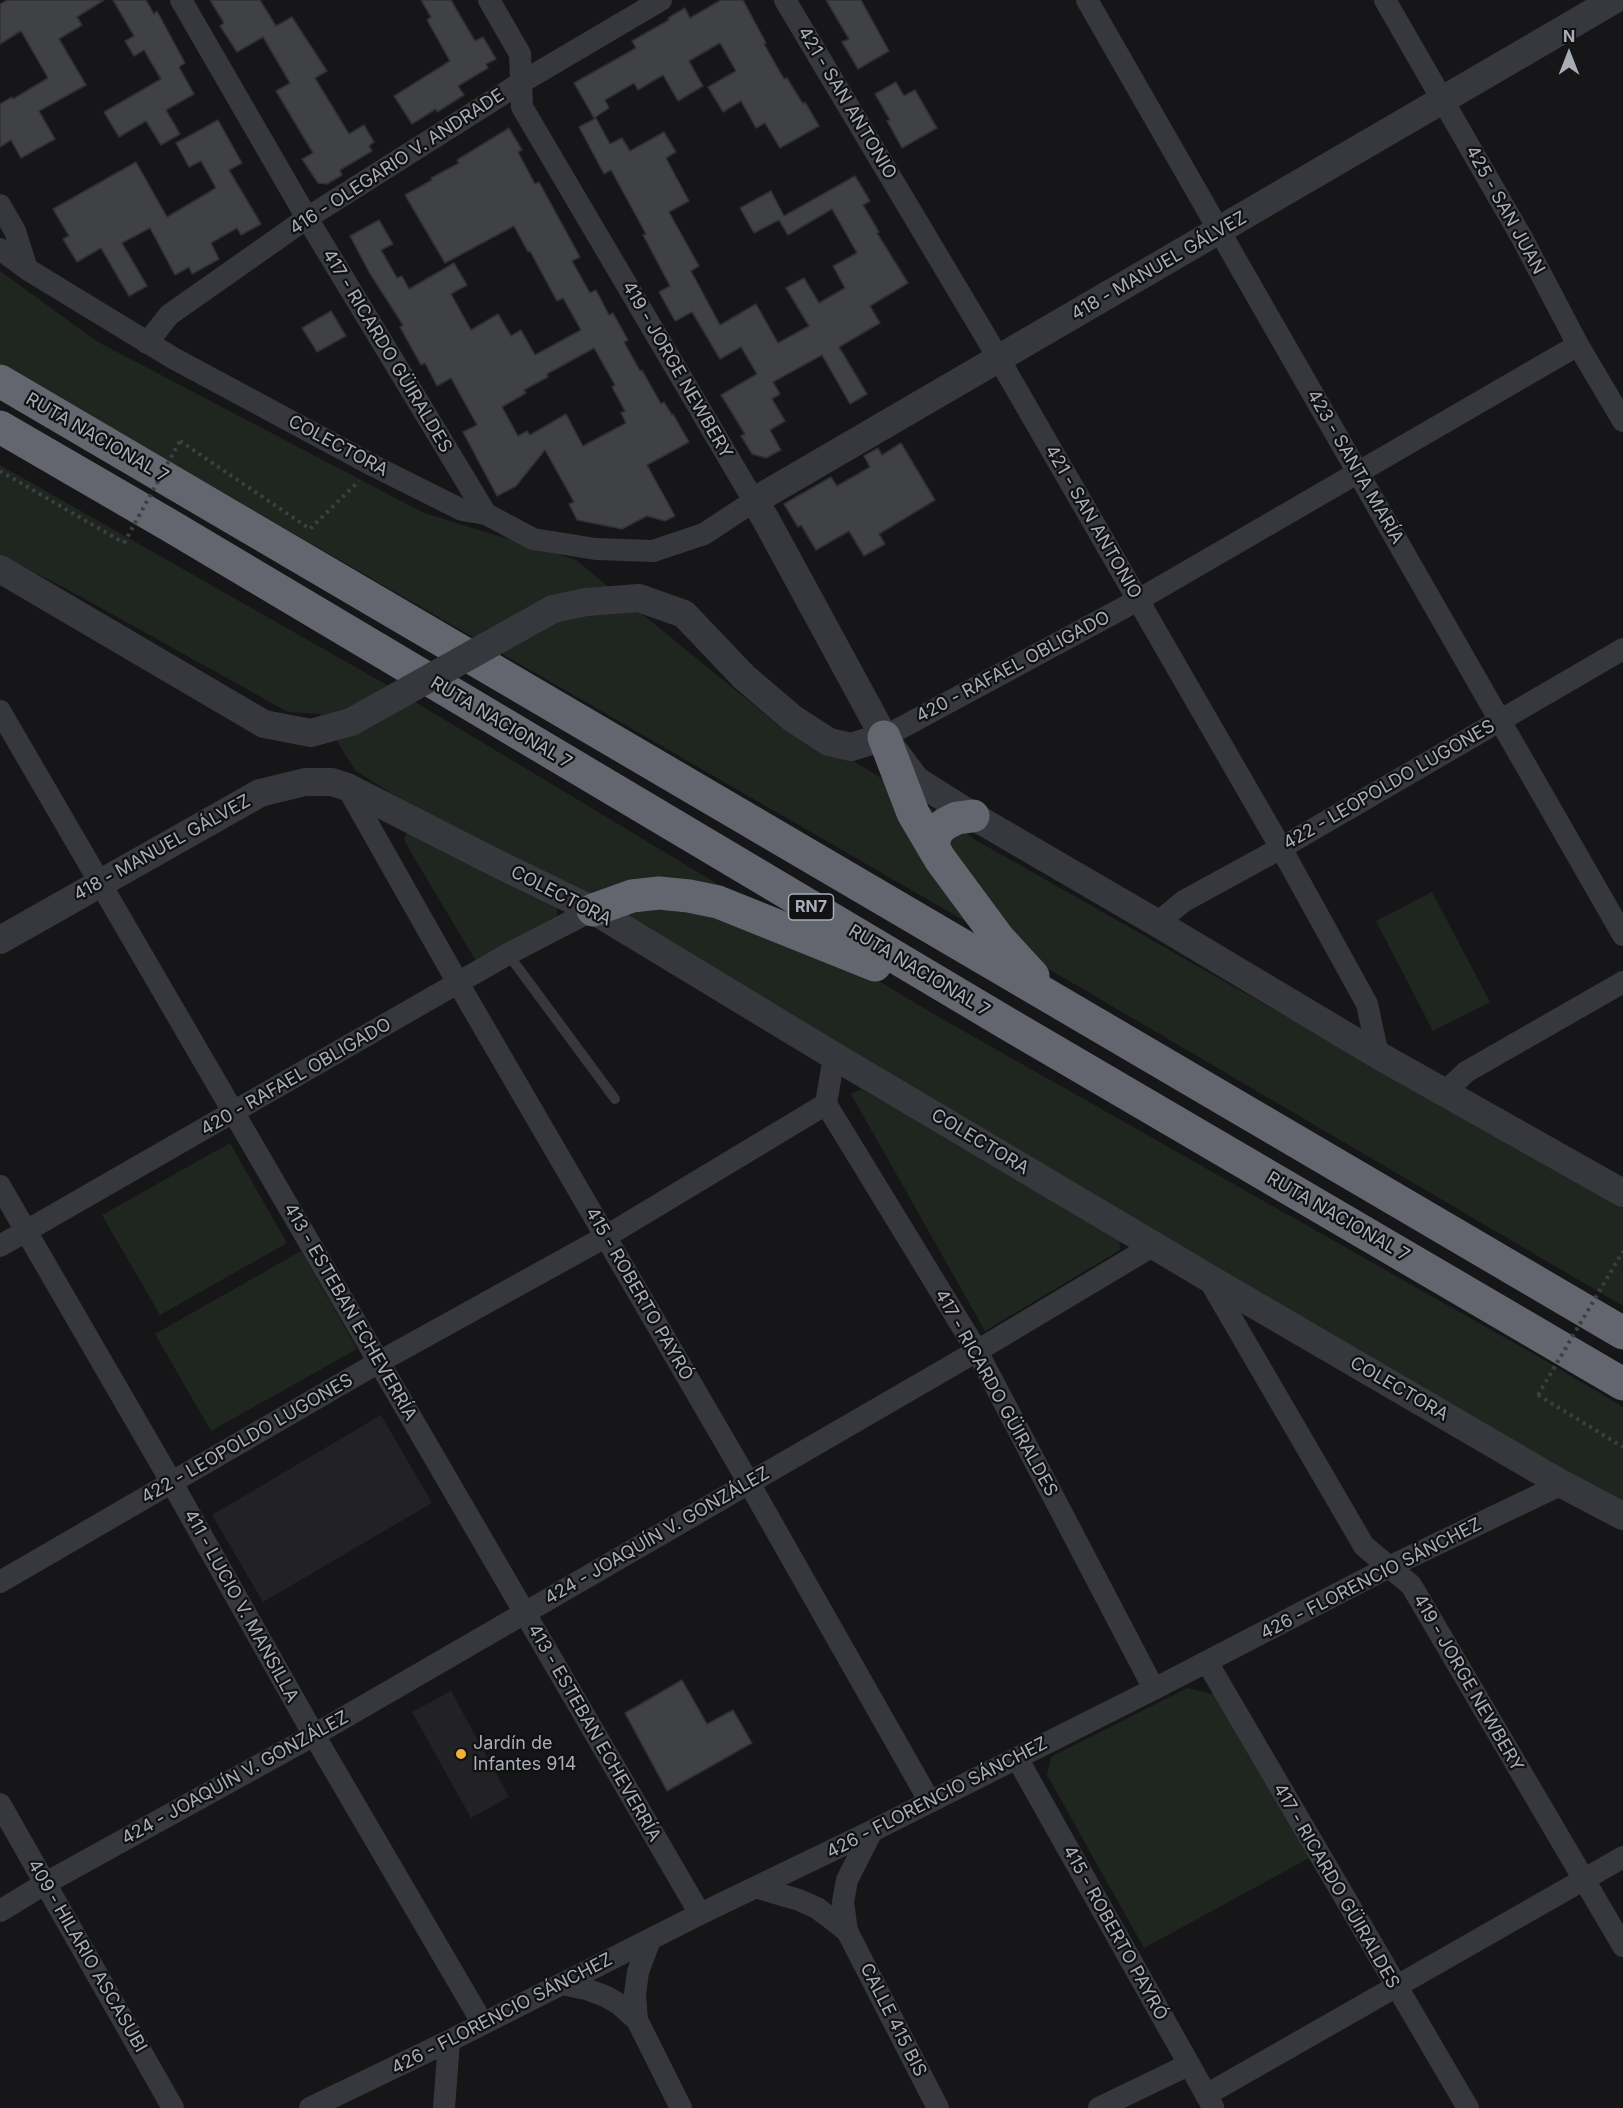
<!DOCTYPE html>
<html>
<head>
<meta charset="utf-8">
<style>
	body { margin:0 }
	#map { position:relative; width:1623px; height:2108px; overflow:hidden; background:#161618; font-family:Inter,sans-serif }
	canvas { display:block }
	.north { position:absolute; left:1539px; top:24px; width:60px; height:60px; -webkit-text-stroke:4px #111113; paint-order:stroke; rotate:0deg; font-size:16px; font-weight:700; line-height:24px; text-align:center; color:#a8adb8 }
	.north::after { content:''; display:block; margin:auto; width:21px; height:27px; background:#a8adb8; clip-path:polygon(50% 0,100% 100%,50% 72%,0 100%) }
</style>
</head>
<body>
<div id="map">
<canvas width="1623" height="2108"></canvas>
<div class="north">N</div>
</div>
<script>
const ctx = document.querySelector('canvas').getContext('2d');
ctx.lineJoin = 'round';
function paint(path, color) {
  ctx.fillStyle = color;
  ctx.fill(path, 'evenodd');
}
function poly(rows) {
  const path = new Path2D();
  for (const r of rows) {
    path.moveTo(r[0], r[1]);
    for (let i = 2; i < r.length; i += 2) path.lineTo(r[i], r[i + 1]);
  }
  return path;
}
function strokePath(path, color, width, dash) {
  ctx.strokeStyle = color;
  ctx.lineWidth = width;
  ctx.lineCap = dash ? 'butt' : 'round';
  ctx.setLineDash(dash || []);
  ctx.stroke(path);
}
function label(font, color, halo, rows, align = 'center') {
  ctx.font = font + ' Inter,sans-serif';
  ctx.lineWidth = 4.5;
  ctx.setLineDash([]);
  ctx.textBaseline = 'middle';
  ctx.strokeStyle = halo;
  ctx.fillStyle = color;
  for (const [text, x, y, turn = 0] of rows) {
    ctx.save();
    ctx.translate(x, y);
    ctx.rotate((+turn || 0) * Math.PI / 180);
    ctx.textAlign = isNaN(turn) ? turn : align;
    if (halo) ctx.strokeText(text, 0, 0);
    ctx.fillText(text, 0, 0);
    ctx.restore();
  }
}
paint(poly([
	[381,1415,432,1503,263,1602,212,1515],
	[451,1691,509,1797,471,1818,412,1712]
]), '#222225');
paint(poly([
	[0,271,98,342,424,513,576,560,782,728,845,756,955,823,974,839,1623,1208,1623,1306,1088,992,0,364],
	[0,465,387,685,932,1013,1546,1361,1623,1407,1623,1518,430,819,355,770,320,714,288,712,65,588,0,555],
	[407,830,557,904,557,916,476,961,409,849,404,839],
	[1432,892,1490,1002,1433,1031,1376,921],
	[861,1089,1119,1240,1120,1250,985,1331,851,1094],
	[230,1143,287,1243,160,1315,102,1215],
	[301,1251,357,1349,211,1431,155,1334],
	[1187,1688,1216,1695,1309,1858,1144,1948,1047,1775,1051,1757]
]), '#1e261f');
const building = poly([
	[7,0,104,0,77,17,82,25,59,39,86,85,39,111,55,139,21,158,11,140,0,147,0,104,12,97,13,99,48,78,21,31,0,44,0,4,7,0],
	[113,0,146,0,154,14,157,11,185,63,179,67,194,94,166,110,180,134,161,145,146,121,119,137,104,112,161,79,144,50,134,56,125,41,134,36,113,0],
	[210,0,260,0,276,26,292,17,327,71,315,78,349,134,364,125,374,142,369,146,372,151,340,170,342,175,327,184,318,183,302,159,313,153,276,91,290,83,263,37,237,52,220,26,224,23,210,0],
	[421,0,451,0,475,41,483,37,496,59,486,64,488,68,458,86,464,95,437,112,436,109,412,124,394,96,450,61,427,20,431,17,421,0],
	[721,0,743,0,766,43,764,44,784,79,787,78,803,104,805,102,819,126,780,148,765,123,756,128,741,101,723,112,708,87,736,71,720,43,689,61,703,86,678,101,663,75,638,90,634,83,605,100,609,108,594,118,574,83,636,48,632,41,669,20,668,18,685,8,690,18,721,0],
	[826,0,861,0,889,51,858,69,842,42,849,39,826,0],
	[896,82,904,96,915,90,937,128,902,148,887,121,890,120,875,94,896,82],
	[596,118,610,144,622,138,630,151,664,132,676,152,666,158,689,201,669,212,699,266,691,271,720,325,756,304,778,343,809,326,786,288,804,278,819,303,845,288,833,266,857,253,832,209,788,235,779,220,754,233,740,208,771,191,784,216,855,176,870,201,863,205,879,232,877,233,908,283,870,306,880,323,839,347,867,394,850,404,822,355,773,382,780,394,772,399,785,421,770,430,781,450,766,458,752,454,741,436,745,434,721,395,757,374,741,347,720,359,692,312,675,321,659,292,670,286,643,235,646,234,611,170,604,174,579,127,596,118],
	[218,120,242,163,229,170,261,224,241,235,237,228,211,243,219,259,192,274,189,267,175,275,150,228,122,243,147,286,129,296,101,248,77,262,63,239,69,236,53,209,136,162,167,217,216,188,201,161,189,167,176,143,218,120],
	[509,128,522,150,518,152,535,184,539,182,580,257,572,261,590,293,596,290,609,315,613,313,628,340,624,342,640,371,642,370,661,404,664,402,672,415,673,414,689,442,647,465,675,516,665,521,647,516,622,529,577,520,569,504,574,502,545,450,516,486,497,496,463,432,477,425,451,378,437,386,425,363,421,365,400,327,403,325,369,272,350,236,379,220,393,244,381,250,397,278,402,276,409,289,454,263,467,285,451,294,471,330,498,314,511,336,521,330,535,355,581,330,563,298,557,301,530,251,528,252,514,226,445,263,405,195,432,180,431,178,459,163,457,160,509,128],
	[594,348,615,385,612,387,625,411,621,413,626,423,583,446,566,414,530,435,527,431,518,436,502,407,526,393,524,390,548,377,547,374,594,348],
	[331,311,346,336,317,352,302,328,331,311],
	[901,443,935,500,879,534,885,544,864,556,849,531,816,550,801,525,798,527,784,504,831,477,837,486,870,467,864,456,878,448,882,455,901,443],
	[682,1680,707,1724,733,1710,752,1743,667,1791,625,1713,682,1680]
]);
paint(building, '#404145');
strokePath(building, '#303034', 1.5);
strokePath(poly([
	[180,441,310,529,359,481],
	[0,471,124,543],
	[1538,1395,1623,1447]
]), '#3d3f44', 4, [3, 4.5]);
strokePath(poly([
	[508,954,615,1099]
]), '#37383d', 10);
strokePath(poly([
	[181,0,307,218,486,514],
	[785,0,999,359,1281,848,1367,1004,1378,1055],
	[1087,0,1623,935],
	[1385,0,1522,238,1578,345,1623,421],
	[0,205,15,231,27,269],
	[0,249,27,269,173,358,374,466,462,510,486,514,533,539,596,549,653,551,704,534,754,501,522,107,520,54,489,0],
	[147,343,169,315,307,218,522,82,661,0],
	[0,711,700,1914],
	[884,737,1138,600,1578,345],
	[347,787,458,983,749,1483,930,1802],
	[1157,923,1184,901,1281,848,1623,649],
	[1445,1092,1466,1072,1623,982],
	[826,1104,977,1351,1154,1689],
	[0,1186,172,1483,314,1735,483,2024],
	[0,1246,508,954,593,910],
	[1208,1278,1364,1546,1411,1585,1623,1946],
	[0,1582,379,1362,605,1237,826,1104,834,1056],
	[1207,1662,1468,2108],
	[1017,1758,1213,2107],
	[0,1804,173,2108],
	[872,1831,847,1880,843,1902,847,1931,938,2108],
	[758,1888,799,1900,817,1908,847,1931],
	[0,1911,46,1883,314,1735,977,1351,1154,1245],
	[650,1940,638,1972,635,1994,637,2020,681,2108],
	[562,1984,586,1989,605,1996,619,2004,637,2020],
	[1206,2095,1623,1857],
	[310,2108,449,2041,700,1914,872,1831,1154,1689,1389,1567,1562,1484],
	[444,2108,449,2041],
	[1099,2108,1188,2065]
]), '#37383d', 22);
strokePath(poly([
	[1614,0,754,501,765,518,884,737,916,780,973,816,1157,923,1378,1055,1623,1193],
	[0,569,264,724,311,733,351,722],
	[553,609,586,602,639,598,684,614,744,677,792,718,829,742,851,747,884,737],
	[0,940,260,793,305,782,332,782,347,787,498,864,593,910,834,1056,1207,1277,1562,1484,1623,1516]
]), '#37383d', 28);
strokePath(poly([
	[0,381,1623,1333],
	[0,427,169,525,1008,1024,1623,1384],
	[884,737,913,813,940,859,999,939,1033,976],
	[932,844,938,830,945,824,957,818,973,816],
	[593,910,632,896,659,893,689,896,718,902,875,965]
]), '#63666e', 33);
strokePath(poly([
	[124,543,180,441],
	[1538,1395,1623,1251]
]), '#3d3f44', 4, [3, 4.5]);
strokePath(poly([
	[351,722,553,609]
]), '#37383d', 28);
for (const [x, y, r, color] of [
	[461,1754,6,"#f2b134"]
]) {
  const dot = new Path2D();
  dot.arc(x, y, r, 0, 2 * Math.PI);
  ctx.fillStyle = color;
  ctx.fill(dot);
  strokePath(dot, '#111113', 2);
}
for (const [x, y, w] of [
	[811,907,45]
]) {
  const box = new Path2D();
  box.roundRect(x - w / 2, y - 13, w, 26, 4.5);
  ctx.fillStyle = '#111113';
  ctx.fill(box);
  strokePath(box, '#a8adb8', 1.5);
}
label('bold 16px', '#a8adb8', null, [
	["RN7",811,907]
]);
label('18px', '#a8adb8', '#111113', [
	["421 - SAN ANTONIO",847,103,59],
	["416 - OLEGARIO V. ANDRADE",397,162,-33],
	["425 - SAN JUAN",1505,210,61],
	["418 - MANUEL GÁLVEZ",1159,266,-30],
	["417 - RICARDO GÜIRALDES",387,351,59],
	["419 - JORGE NEWBERY",677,370,60],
	["RUTA NACIONAL 7",97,438,30],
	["COLECTORA",338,446,28],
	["423 - SANTA MARÍA",1355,467,60],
	["421 - SAN ANTONIO",1093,522,60],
	["420 - RAFAEL OBLIGADO",1013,667,-28],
	["RUTA NACIONAL 7",501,723,31],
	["422 - LEOPOLDO LUGONES",1389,785,-30],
	["418 - MANUEL GÁLVEZ",162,848,-29],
	["COLECTORA",561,896,27],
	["RUTA NACIONAL 7",919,971,31],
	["420 - RAFAEL OBLIGADO",296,1077,-30],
	["COLECTORA",980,1142,31],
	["RUTA NACIONAL 7",1338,1217,30],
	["415 - ROBERTO PAYRÓ",639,1294,60],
	["413 - ESTEBAN ECHEVERRÍA",350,1312,60],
	["COLECTORA",1399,1389,30],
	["417 - RICARDO GÜIRALDES",996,1393,61],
	["422 - LEOPOLDO LUGONES",247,1439,-30],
	["424 - JOAQUÍN V. GONZÁLEZ",657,1536,-30],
	["426 - FLORENCIO SÁNCHEZ",1371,1579,-27],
	["411 - LUCIO V. MANSILLA",241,1606,61],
	["419 - JORGE NEWBERY",1468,1683,60],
	["413 - ESTEBAN ECHEVERRÍA",594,1733,60],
	["424 - JOAQUÍN V. GONZÁLEZ",235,1778,-29],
	["426 - FLORENCIO SÁNCHEZ",937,1798,-27],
	["417 - RICARDO GÜIRALDES",1336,1886,60],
	["415 - ROBERTO PAYRÓ",1115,1933,61],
	["409 - HILARIO ASCASUBI",87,1956,60],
	["426 - FLORENCIO SÁNCHEZ",502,2014,-27],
	["CALLE 415 BIS",893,2020,63]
]);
label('18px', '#a8adb8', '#111113', [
	["Jardín de",473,1744],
	["Infantes 914",473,1765]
], 'left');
</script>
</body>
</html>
